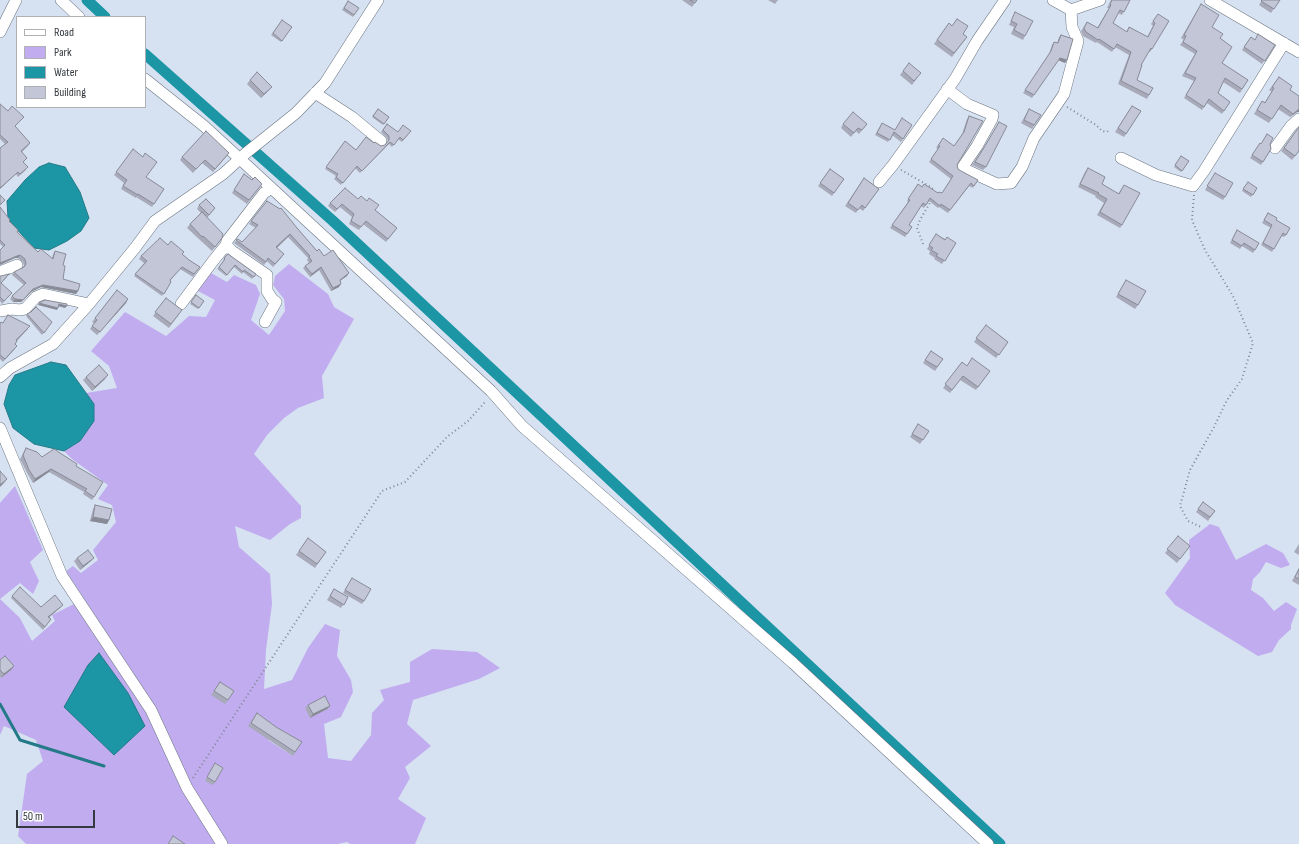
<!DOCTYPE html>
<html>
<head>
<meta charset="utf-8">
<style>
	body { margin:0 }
	#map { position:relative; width:1299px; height:844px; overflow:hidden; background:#d6e2f1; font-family:"Sofia Sans Condensed",sans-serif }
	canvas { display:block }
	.legend { position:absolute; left:16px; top:16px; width:130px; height:92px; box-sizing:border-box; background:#fff; border:1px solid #aeb0b3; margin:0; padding:5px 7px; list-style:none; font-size:12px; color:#353a40 }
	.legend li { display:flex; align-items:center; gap:8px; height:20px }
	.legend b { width:20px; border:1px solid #aeb0b3 }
	.scale { position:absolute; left:16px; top:810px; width:79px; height:18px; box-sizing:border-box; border:2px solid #353a40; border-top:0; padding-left:5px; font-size:12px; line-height:14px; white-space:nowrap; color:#353a40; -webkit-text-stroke:3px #fff; paint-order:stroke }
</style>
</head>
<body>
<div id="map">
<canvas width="1299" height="844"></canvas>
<ul class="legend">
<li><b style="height:5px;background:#fff"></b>Road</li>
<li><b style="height:11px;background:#c0acef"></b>Park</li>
<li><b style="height:11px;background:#1c95a5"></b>Water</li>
<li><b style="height:11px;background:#c3c6d7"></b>Building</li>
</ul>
<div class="scale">50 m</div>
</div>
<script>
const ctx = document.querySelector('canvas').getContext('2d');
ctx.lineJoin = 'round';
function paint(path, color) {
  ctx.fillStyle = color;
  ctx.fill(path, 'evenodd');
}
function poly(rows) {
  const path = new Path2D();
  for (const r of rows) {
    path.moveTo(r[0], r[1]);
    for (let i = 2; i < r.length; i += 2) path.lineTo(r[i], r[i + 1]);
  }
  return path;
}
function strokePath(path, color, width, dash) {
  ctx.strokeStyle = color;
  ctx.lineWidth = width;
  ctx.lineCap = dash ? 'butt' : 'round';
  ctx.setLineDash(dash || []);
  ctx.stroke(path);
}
paint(poly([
	[289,264,328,294,334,307,354,319,322,376,324,398,298,408,284,418,267,435,254,454,301,506,301,518,290,524,270,540,235,526,239,547,270,574,272,604,266,650,264,689,292,680,308,648,325,624,340,630,337,656,351,680,353,692,341,717,324,724,328,758,351,761,371,735,372,713,384,700,380,690,410,682,410,662,432,649,477,652,500,668,479,679,413,700,407,724,431,746,405,767,410,778,398,799,426,818,415,844,350,844,347,842,338,844,177,844,171,840,168,844,26,844,18,836,27,774,43,761,36,740,4,726,0,735,0,677,1,678,11,670,0,661,0,503,15,486,43,550,30,562,39,581,33,594,20,583,0,599,20,618,32,641,55,621,52,615,84,599,66,571,73,566,81,573,98,560,93,550,116,522,112,505,98,499,108,485,72,459,64,451,80,441,94,404,86,393,117,388,109,366,91,351,125,312,166,336,189,316,206,317,215,300,198,291,211,273,227,282,234,275,256,285,260,294,251,320,269,335,285,311,284,299,273,285,275,276],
	[274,730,293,756,268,740],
	[1210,524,1219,527,1236,560,1266,544,1283,553,1290,565,1281,568,1266,562,1260,572,1253,579,1251,590,1263,598,1274,611,1286,602,1297,609,1291,625,1291,629,1279,640,1272,652,1258,656,1175,605,1165,593,1190,558,1189,540]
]), '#c0acef');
const water = poly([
	[49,163,65,167,80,192,89,218,81,231,67,241,49,250,34,248,12,224,8,218,7,201,25,180,39,167,49,163],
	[51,362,66,365,94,404,94,421,80,441,64,451,34,444,13,428,4,404,9,385,15,375,51,362],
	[99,653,128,693,145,726,114,755,64,707,88,665,99,653]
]);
paint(water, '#1c95a5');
strokePath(water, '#247a87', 1);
strokePath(poly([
	[0,704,20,740,104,766]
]), '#247a87', 3);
strokePath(poly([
	[87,0,105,17],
	[145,54,333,221,1000,844]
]), '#1c95a5', 11);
const minor = poly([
	[61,0,79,17],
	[1053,0,1071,10,1100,0],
	[1210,0,1299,52],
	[0,32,16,0],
	[145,79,204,126,240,159,491,391,522,426,793,663,988,844],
	[947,89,967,104,993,115,992,119,977,146,962,168,997,184,1011,183,1022,167,1034,138,1064,94,1078,41,1072,27,1071,10],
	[315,93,352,117,381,141],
	[1275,148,1291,126,1299,119],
	[1121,158,1156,175,1193,186,1204,171,1284,43],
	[879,182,893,165,955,79,977,41,1005,0],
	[0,272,17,265],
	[181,304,213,261,226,245],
	[0,311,12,309,19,310,25,309,36,297,43,294,89,304],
	[265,322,276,302,272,299,267,291,267,275,232,251,226,245,227,241,264,193,271,188],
	[0,377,10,368,53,344,89,304,135,248,155,221,223,174,246,153,296,113,325,83,378,0],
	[0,428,62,576,151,710,187,788,222,844]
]);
strokePath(minor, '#6a7481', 12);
strokePath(poly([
	[1067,107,1096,125,1102,131,1107,132,1109,130],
	[901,170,931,187,934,191],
	[1194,195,1192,220,1205,250,1233,296,1253,343,1242,379,1227,400,1214,427,1190,470,1180,506,1188,521,1201,527],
	[923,244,917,228,920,220,931,201],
	[193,778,382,491,405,482,447,437,468,421,486,401]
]), '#7f8892', 2, [1, 3]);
strokePath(minor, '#fff', 11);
paint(poly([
	[682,0,697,0,692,7],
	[768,0,778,0,775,4],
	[1111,0,1130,0,1129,2,1122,15,1118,13,1113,23,1126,32,1129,27,1147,37,1153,26,1151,24,1158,14,1152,49,1150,52,1149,51,1141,65,1137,80,1149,95,1147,99,1118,84,1129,55,1115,47,1112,52,1097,42,1096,43,1083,36,1081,31,1087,22,1097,28,1109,8,1107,8],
	[1262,0,1280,0,1271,13,1259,5],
	[348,1,359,8,353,17,342,10],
	[1201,4,1212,27,1220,38,1222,63,1248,80,1240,93,1223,82,1218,93,1230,102,1222,114,1207,103,1202,110,1184,98,1194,81,1182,76,1195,54,1180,45,1184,40,1181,38],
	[1015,12,1025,36,1023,40,1011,34,1014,27,1009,25],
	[282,20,292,27,281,42,271,35],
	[949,23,967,37,952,57,934,44],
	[1061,35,1065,63,1058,60,1032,98,1023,93,1049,54,1052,45,1054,42,1057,43,1059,37],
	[1251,37,1255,40,1275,45,1262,64,1242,50],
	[903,71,918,77,912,85,900,75],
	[1279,77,1290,90,1297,112,1290,117,1278,109,1269,123,1254,114,1262,101,1265,102,1272,92,1269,90],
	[250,80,269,90,261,98,247,84],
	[0,104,8,111,24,117,15,126,30,143,28,146,22,152,25,161,23,162,26,170,18,177,16,174,5,144,0,139],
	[1132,106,1141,111,1124,137,1115,132],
	[378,109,389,117,383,125,372,117],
	[1029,109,1041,115,1032,129,1021,123],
	[969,116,957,165,958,169,974,186,973,188,969,186,948,213,939,207,938,208,929,201,924,208,921,206,909,225,912,227,905,237,890,228,908,202,907,201,918,184,922,187,938,193,942,193,951,179,929,162,938,149,936,148,941,141,954,146,962,134,967,119],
	[999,122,986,167,983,170,972,165,983,149],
	[882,123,895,130,912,125,901,142,892,135,888,142,875,135],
	[387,124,398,132,411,131,402,142,398,139,392,147,389,144,360,173,355,168,341,185,334,179,336,176,325,169,345,141,356,150,374,143,381,146,385,145,388,142,387,138,381,132],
	[843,124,867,124,859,134,856,131,851,137,841,128],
	[1299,127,1299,151,1292,160,1281,151],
	[1260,143,1261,144,1270,144,1271,149,1261,165,1250,158],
	[133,149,146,177,164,189,152,207,136,197,136,198,121,189,124,183,114,175],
	[227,156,213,172,202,163,193,173,180,160,182,157],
	[1181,156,1189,161,1181,172,1174,167],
	[1088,168,1102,184,1118,194,1124,185,1122,225,1120,228,1097,215,1104,203,1095,197,1096,196,1078,187,1085,172],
	[830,169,844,179,832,196,818,186],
	[1215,173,1225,197,1223,200,1205,190],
	[244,174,260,187,247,204,232,193],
	[864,178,879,189,863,211,859,208,856,213,845,206],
	[1248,182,1257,188,1251,197,1242,191],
	[358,199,375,210,397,228,386,242,363,224,359,230,349,224,352,217,340,207,335,212,328,206,330,203],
	[267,201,297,228,317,251,347,276,340,281,339,287,331,291,319,270,310,277,303,268,305,266,309,263,307,260,308,258,288,237,277,248,282,257,273,267,267,261,264,265,234,243,238,239,242,242,256,228,249,224],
	[199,205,215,208,207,218,222,238,212,251,200,240,187,228,190,224,201,213,197,209],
	[0,207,9,222,17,232,38,252,52,258,53,254,55,251,63,265,63,279,78,291,76,294,41,287,31,292,21,302,13,302,10,299,12,296,24,285,12,275,14,272,23,267,24,266,23,262,18,258,15,258,0,244],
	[1268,213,1276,220,1286,235,1284,237,1281,236,1272,252,1261,245,1271,228,1262,223],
	[1237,230,1255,250,1253,253,1242,246,1240,249,1230,243],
	[936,234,945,239,956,243,942,264,934,259,935,258,929,254,930,251,927,249],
	[168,245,182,254,189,260,200,267,193,277,180,269,170,281,171,282,162,296,134,276,144,263,139,259,141,256],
	[228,254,256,274,252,279,243,272,242,274,234,267,226,276,217,269,224,261,223,260],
	[0,276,7,277,1,283,10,295,2,304,0,301],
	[1126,280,1138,305,1135,309,1116,297],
	[117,290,126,303,97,335,90,329,94,323,92,322],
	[196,295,204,301,198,309,190,304],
	[166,298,182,310,169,328,153,316],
	[27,314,52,322,42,335,26,316],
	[8,315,28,329,17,341,15,345,15,349,3,362,0,359,0,323,3,323],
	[986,325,1008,342,996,358,974,342],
	[931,351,943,359,935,371,923,363],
	[962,362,967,366,990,371,976,390,960,380,950,393,943,388],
	[86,377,105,379,92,391,83,380],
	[918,424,929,431,920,444,910,437],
	[26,448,42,457,76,466,94,497,92,500,83,494,84,492,49,472,33,483,27,473,20,459],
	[1203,502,1215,511,1208,521,1196,512],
	[95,505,109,520,107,524,90,521,93,509],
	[1178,536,1190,546,1177,563,1165,553],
	[308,538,326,552,315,568,296,555],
	[1299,544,1299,555,1294,552],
	[77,558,91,561,80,570,74,561],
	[1299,568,1299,585,1292,581],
	[352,578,364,601,362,604,343,593],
	[334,589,348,597,341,608,327,600],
	[12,596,41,607,61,607,49,617,51,619,43,630,11,598],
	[0,660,11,670,1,678,0,677],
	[220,682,234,691,225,704,211,695],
	[308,705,330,706,327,709,310,718,305,708],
	[257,713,276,727,302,742,293,756,248,726],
	[215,763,215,782,213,785,205,781]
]), '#a8aab9');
paint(poly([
	[1060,58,1067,60,1065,63,1058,60],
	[272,87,261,98,264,94],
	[1299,109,1299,112,1297,112,1290,117,1293,114],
	[18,172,16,174,0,189,0,188],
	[290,234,288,237,274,250,276,247],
	[20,255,18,258,15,258,0,265,0,263,17,256],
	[321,267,319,270,310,277,312,274],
	[349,273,347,276,338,282,340,280],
	[341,284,339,287,331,291,333,288],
	[43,285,78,291,76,294,41,287,31,292,21,302,13,302,15,299],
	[128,299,126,303,97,335,100,332],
	[39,303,58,308,57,310,38,305],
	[59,304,67,306,65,308,58,306],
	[108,375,105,379,92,391,95,387],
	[51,469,49,472,33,483,35,479],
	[7,479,4,483,0,487,0,485],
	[93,517,109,520,107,524,90,521],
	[94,558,91,561,80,570,83,566],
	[63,605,61,607,46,620,48,617],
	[14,666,11,670,1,678,4,674],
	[330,706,327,709,310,718,313,714]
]), '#888b96');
const building = poly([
	[690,0,697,0,695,3,690,0],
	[1112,0,1130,0,1124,12,1120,10,1113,23,1127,32,1129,27,1148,37,1155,23,1153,21,1158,14,1169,21,1152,49,1151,48,1141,65,1142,65,1137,80,1153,88,1149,95,1121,81,1131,52,1117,44,1114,49,1099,39,1098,40,1086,32,1084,28,1087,22,1098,28,1111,5,1110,4,1112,0],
	[1262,0,1280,0,1274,9,1261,1,1262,0],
	[348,1,359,8,354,15,344,8,348,1],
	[1201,4,1219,15,1212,27,1223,34,1220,38,1232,47,1222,63,1248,80,1242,89,1225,78,1218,93,1230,102,1224,111,1209,99,1204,107,1186,95,1196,78,1185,73,1197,51,1183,42,1186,36,1184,35,1201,4],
	[1015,12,1033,21,1025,36,1014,30,1017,24,1011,21,1015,12],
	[957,19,968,26,963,34,967,37,954,53,937,40,949,23,952,26,957,19],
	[282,20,292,27,282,41,273,33,282,20],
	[1258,34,1275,45,1265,61,1244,47,1251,37,1255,40,1258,34],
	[1061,35,1073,39,1067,60,1060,58,1034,95,1025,90,1051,51,1054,42,1058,43,1061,35],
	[909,63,921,73,914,81,903,71,909,63],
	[257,72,272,87,264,94,250,80,257,72],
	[1279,77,1292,86,1290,90,1299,96,1299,109,1293,114,1281,105,1272,119,1257,110,1262,101,1265,103,1274,88,1272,87,1279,77],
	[0,104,8,111,12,106,24,117,15,126,30,143,21,151,27,158,23,162,28,167,20,174,18,172,0,188,0,148,8,142,0,135,0,104],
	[1132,106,1141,111,1126,134,1118,128,1132,106],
	[378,109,389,117,384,124,373,116,378,109],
	[1029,109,1041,115,1034,125,1024,120,1029,109],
	[853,112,867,124,862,130,858,128,854,133,843,124,853,112],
	[969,116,983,121,957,165,958,169,961,171,978,180,974,186,971,183,950,210,941,204,940,206,930,198,926,205,923,203,909,225,912,227,907,234,892,225,910,200,908,199,918,184,922,187,924,184,938,193,939,192,942,193,953,176,931,159,940,146,938,146,943,138,954,146,964,132,969,116],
	[902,118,912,125,903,139,894,132,890,140,877,133,882,123,895,130,902,118],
	[999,122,1007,126,986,167,975,162,985,146,999,122],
	[387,124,398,132,403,125,411,131,403,140,400,137,394,145,390,142,362,171,357,166,343,183,336,177,338,174,326,167,345,141,356,150,366,137,374,143,375,142,381,146,385,145,389,140,389,136,383,130,387,124],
	[1299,127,1299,151,1295,156,1284,148,1299,127],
	[206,131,229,153,215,169,205,160,196,169,182,157,206,131],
	[1267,134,1273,138,1270,144,1271,149,1263,162,1252,155,1260,143,1261,144,1267,134],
	[133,149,143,157,145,153,157,162,146,177,164,189,154,204,138,194,138,195,123,186,127,180,116,172,133,149],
	[1181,156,1189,161,1182,171,1175,165,1181,156],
	[1088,168,1105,177,1102,184,1119,194,1124,185,1140,193,1122,225,1100,212,1107,199,1098,194,1099,193,1080,184,1088,168],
	[830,169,844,179,834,193,820,183,830,169],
	[1215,173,1233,183,1225,197,1207,186,1215,173],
	[244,174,252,180,255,177,262,184,249,200,234,190,244,174],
	[864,178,879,189,865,208,862,205,858,210,848,203,864,178],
	[1248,182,1257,188,1253,195,1243,189,1248,182],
	[345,188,358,199,361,196,367,201,369,198,379,205,375,210,397,228,388,239,366,221,361,227,351,221,354,214,342,204,337,209,330,203,345,188],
	[0,195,5,200,0,205,0,195],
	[206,199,215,208,209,215,199,205,206,199],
	[267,201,280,209,281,208,297,228,317,251,319,249,324,256,333,250,349,273,340,280,341,284,333,288,321,267,312,274,305,266,312,261,309,257,310,256,290,234,276,247,284,254,275,264,268,258,266,262,236,240,238,239,242,242,243,241,258,225,251,221,267,201],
	[0,207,10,220,9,221,18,230,17,232,38,252,41,249,53,259,55,251,66,254,63,265,65,266,63,279,80,284,78,291,43,285,33,289,23,300,15,299,12,296,26,283,14,272,24,267,26,264,25,259,20,255,17,256,0,263,0,250,5,245,0,240,0,207],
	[202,212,223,234,222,238,215,247,203,236,202,237,190,224,202,212],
	[1268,213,1277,218,1276,220,1290,228,1286,235,1283,233,1274,249,1263,243,1272,225,1264,220,1268,213],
	[1237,230,1259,243,1255,250,1244,243,1242,246,1232,240,1237,230],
	[936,234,945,240,947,237,956,243,945,261,936,256,938,254,931,250,933,248,929,245,936,234],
	[160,238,168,245,171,241,184,252,182,254,189,260,200,267,194,274,182,267,170,280,171,282,164,294,135,274,147,261,141,256,160,238],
	[228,254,256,274,254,277,244,270,243,272,235,265,227,275,219,267,225,259,224,258,228,254],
	[9,274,1,283,12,293,4,301,0,297,0,276,1,276,9,274],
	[1126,280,1146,291,1138,305,1118,294,1126,280],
	[117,290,128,299,100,332,92,326,97,320,95,318,117,290],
	[196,295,204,301,199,308,191,302,196,295],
	[166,298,182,310,171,324,155,312,166,298],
	[45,300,67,304,67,306,59,304,58,308,39,303,45,300],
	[36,307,52,322,44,333,27,314,31,312,36,307],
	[8,315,30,326,16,340,17,341,15,344,17,346,5,359,0,355,0,323,1,322,3,323,8,315],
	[986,325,1008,342,999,355,976,338,986,325],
	[931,351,943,359,937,367,925,360,931,351],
	[972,358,990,371,978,387,963,376,952,390,945,384,962,362,967,366,972,358],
	[99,365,108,375,95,387,86,377,99,365],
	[918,424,929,431,923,440,912,434,918,424],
	[26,448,37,452,42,457,54,449,77,464,76,466,103,482,94,497,85,491,87,489,51,469,35,479,29,470,23,455,26,448],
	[0,471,7,479,0,485,0,471],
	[1203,502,1215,511,1210,517,1198,509,1203,502],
	[95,505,112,509,109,520,93,517,95,505],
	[1178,536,1190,546,1180,559,1167,549,1178,536],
	[308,538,326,552,317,564,299,551,308,538],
	[88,550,94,558,83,566,77,558,88,550],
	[1299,569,1299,579,1295,577,1299,569],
	[352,578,371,589,364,601,345,590,352,578],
	[20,587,41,607,55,595,63,605,48,617,51,619,45,627,12,596,20,587],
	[334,589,348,597,344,605,330,596,334,589],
	[5,656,14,666,4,674,0,670,0,660,5,656],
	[220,682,234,691,228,700,214,691,220,682],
	[325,696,330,706,313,714,308,705,325,696],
	[257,713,276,727,302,742,295,752,251,723,257,713],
	[215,763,223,768,215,782,207,777,215,763],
	[173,836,185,844,168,844,173,836]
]);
paint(building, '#c3c6d7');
strokePath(building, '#888b96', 1);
</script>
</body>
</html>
